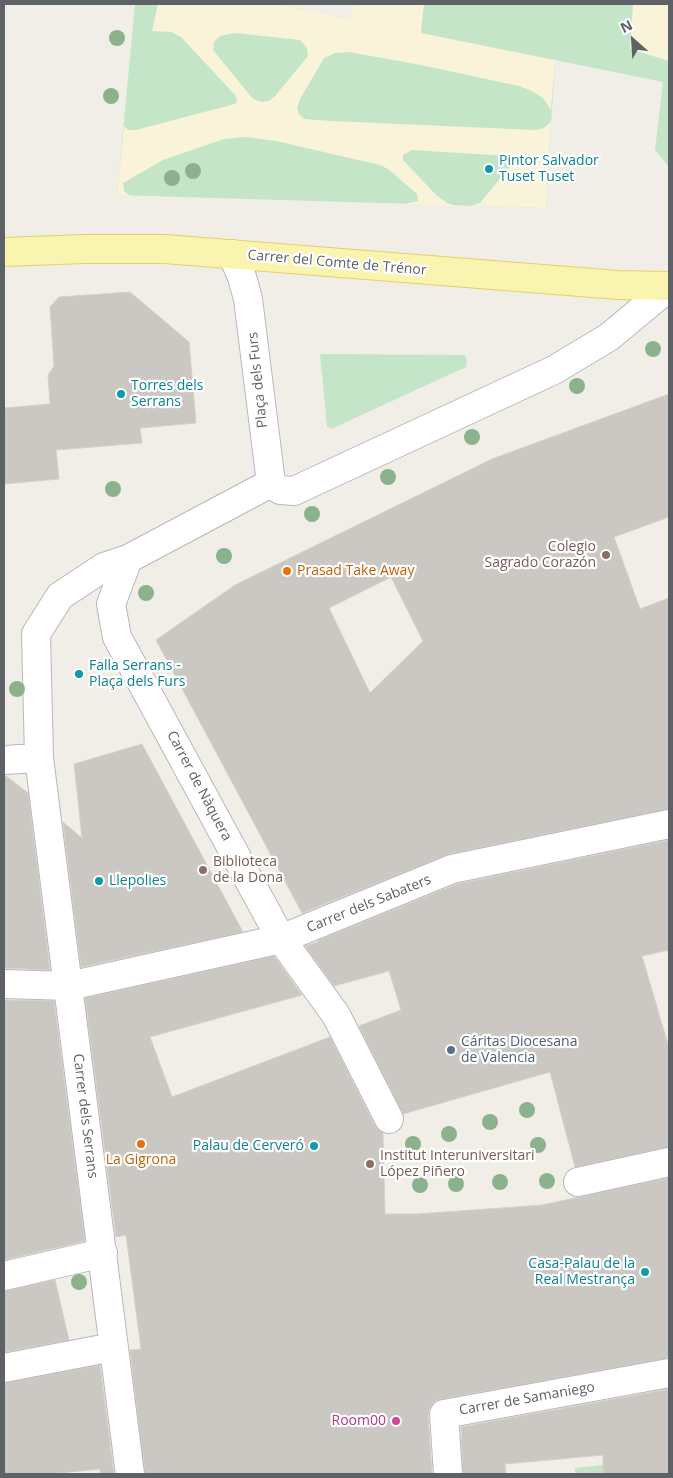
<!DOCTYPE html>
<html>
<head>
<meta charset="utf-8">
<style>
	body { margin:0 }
	#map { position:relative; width:673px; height:1478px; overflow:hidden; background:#f0eee7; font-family:"Open Sans",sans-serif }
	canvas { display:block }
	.frame { position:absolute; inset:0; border:5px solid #5e6166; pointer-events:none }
	.north { position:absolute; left:608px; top:15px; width:50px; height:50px; -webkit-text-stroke:4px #fff; paint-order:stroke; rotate:334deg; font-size:14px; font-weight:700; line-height:20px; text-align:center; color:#5e6166 }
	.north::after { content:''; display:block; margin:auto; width:18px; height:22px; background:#5e6166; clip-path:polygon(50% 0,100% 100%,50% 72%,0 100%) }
</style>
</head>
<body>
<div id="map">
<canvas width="673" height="1478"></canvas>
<div class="frame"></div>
<div class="north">N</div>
</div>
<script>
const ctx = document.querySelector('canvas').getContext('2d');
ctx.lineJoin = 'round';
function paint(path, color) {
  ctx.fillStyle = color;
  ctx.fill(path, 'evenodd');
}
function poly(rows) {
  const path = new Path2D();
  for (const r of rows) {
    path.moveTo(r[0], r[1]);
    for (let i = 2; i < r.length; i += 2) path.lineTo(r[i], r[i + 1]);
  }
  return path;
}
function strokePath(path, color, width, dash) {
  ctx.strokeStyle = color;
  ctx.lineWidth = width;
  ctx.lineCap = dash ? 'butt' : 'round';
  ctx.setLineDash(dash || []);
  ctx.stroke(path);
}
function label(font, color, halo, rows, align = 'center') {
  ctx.font = font + ' "Open Sans",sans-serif';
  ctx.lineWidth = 4.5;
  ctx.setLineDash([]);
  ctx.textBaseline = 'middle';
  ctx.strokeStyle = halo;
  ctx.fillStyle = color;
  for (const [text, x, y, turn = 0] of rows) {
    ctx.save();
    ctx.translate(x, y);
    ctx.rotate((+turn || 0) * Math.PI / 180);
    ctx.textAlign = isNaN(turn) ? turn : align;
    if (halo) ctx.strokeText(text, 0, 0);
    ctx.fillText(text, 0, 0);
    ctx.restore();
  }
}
paint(poly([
	[135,4,278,4,350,19,353,4,669,4,669,167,655,150,663,82,555,60,546,208,117,195],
	[320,354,465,355,467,360,466,367,331,429,327,426],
	[603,1465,603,1474,575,1474,575,1468]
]), '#c5e5c8');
paint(poly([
	[158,4,278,4,350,19,353,4,424,4,421,33,555,60,551,110,544,99,532,91,519,86,421,65,349,52,335,53,324,58,300,99,297,108,299,114,304,119,331,121,535,130,544,128,551,122,546,208,472,206,480,203,513,163,513,159,509,156,412,150,403,155,403,160,436,195,447,203,456,206,405,204,418,201,417,194,388,169,380,165,276,141,246,137,224,139,163,160,123,183,124,191,130,196,117,195,124,126,128,130,136,130,231,105,237,103,236,96,181,37,171,32,152,31],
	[235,33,300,40,307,48,308,56,275,96,269,101,262,102,253,99,213,50,214,42,220,36],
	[630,4,669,4,669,61,630,49,633,5]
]), '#f9f4d9');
const building = poly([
	[130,292,189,342,196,423,140,428,142,443,56,450,59,479,4,484,4,408,50,404,48,375,54,366,50,307,59,297,130,292],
	[669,394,669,517,614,537,640,609,669,598,669,809,449,854,302,913,156,640,235,585,492,459,669,394],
	[391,577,423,641,370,693,329,608,391,577],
	[142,744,243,932,81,967,63,822,82,838,74,764,142,744],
	[4,775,6,776,28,793,50,970,4,968,4,775],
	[669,840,669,950,642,956,669,1048,669,1147,575,1167,550,1072,403,1114,359,1026,401,1010,389,971,334,986,305,946,318,942,317,941,457,884,669,840],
	[274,956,302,995,150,1037,172,1097,330,1037,375,1126,383,1133,385,1214,418,1214,542,1205,669,1178,669,1358,441,1399,435,1401,430,1407,428,1415,432,1474,145,1474,130,1350,141,1349,126,1235,116,1237,85,998,274,956],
	[4,1000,54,1001,85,1241,4,1260,4,1000],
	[55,1280,69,1340,4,1352,4,1291,55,1280],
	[100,1365,114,1474,100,1474,100,1469,49,1474,4,1474,4,1383,100,1365],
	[669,1389,669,1474,603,1474,603,1455,505,1464,506,1474,463,1474,461,1427,669,1389]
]);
paint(building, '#cbc8c4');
strokePath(building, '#d4d1c6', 1);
const minor = poly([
	[232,254,242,277,248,299,271,483,280,490,294,491,554,370,609,337,669,287],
	[128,559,111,604,117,637,281,939,336,1015,389,1119],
	[4,760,39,758],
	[4,984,69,986,281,939,452,869,669,824],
	[578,1182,669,1162],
	[4,1276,103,1253],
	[4,1368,113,1347],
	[130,1474,39,758,36,634,60,596,104,567,128,559,271,483],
	[448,1474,444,1414,669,1373]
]);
const major = poly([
	[4,252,84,249,165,249,618,285,669,286]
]);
strokePath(minor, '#b7b8bd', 30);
strokePath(major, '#e9cf67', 30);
strokePath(minor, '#fff', 28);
strokePath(major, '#faf4b1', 28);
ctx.fillStyle = '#8cb28d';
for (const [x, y] of [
	[117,38],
	[111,96],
	[193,171],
	[172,178],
	[653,349],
	[577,386],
	[472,437],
	[388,477],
	[113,489],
	[312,514],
	[224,556],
	[146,593],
	[17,689],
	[527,1110],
	[490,1122],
	[449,1134],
	[413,1144],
	[538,1145],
	[547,1181],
	[500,1182],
	[456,1184],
	[420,1185],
	[79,1282]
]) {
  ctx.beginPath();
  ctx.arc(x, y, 8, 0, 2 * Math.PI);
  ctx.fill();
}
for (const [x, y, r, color] of [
	[489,169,5,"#0f9aa8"],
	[121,394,5,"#0f9aa8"],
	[606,555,5,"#8d6e63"],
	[287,571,5,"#e8710a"],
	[79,674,5,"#0f9aa8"],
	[203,870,5,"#8d6e63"],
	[99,881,5,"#0f9aa8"],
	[451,1050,5,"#5c6f8a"],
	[141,1144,5,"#e8710a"],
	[314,1146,5,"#0f9aa8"],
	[370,1164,5,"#8d6e63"],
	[645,1272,5,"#0f9aa8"],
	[396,1421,5,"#d1479c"]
]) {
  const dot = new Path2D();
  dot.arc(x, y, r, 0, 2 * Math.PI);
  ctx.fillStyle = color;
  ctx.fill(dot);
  strokePath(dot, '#fff', 2);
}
label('14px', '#0d838f', '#fff', [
	["Pintor Salvador",499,161],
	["Tuset Tuset",499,177],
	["Torres dels",131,386],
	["Serrans",131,402],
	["Falla Serrans -",89,666],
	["Plaça dels Furs",89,682],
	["Llepolies",109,881],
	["Palau de Cerveró",304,1146,"right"],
	["Casa-Palau de la",635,1264,"right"],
	["Real Mestrança",635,1280,"right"]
], 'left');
label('14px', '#5e6166', '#fff', [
	["Carrer del Comte de Trénor",337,263,5],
	["Plaça dels Furs",258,380,-96],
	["Carrer de Nàquera",199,786,62],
	["Carrer dels Sabaters",369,904,-22],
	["Carrer dels Serrans",85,1116,83],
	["Carrer de Samaniego",527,1399,-10]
]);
label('14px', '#785e54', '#fff', [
	["Colegio",596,547,"right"],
	["Sagrado Corazón",596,563,"right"],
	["Biblioteca",213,862],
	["de la Dona",213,878],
	["Institut Interuniversitari",380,1156],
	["López Piñero",380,1172]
], 'left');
label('14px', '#c56008', '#fff', [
	["Prasad Take Away",297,571],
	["La Gigrona",141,1160,"center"]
], 'left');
label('14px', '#4e5e75', '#fff', [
	["Cáritas Diocesana",461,1042],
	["de Valencia",461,1058]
], 'left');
label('14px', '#b23c85', '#fff', [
	["Room00",386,1421]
], 'right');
</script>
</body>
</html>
